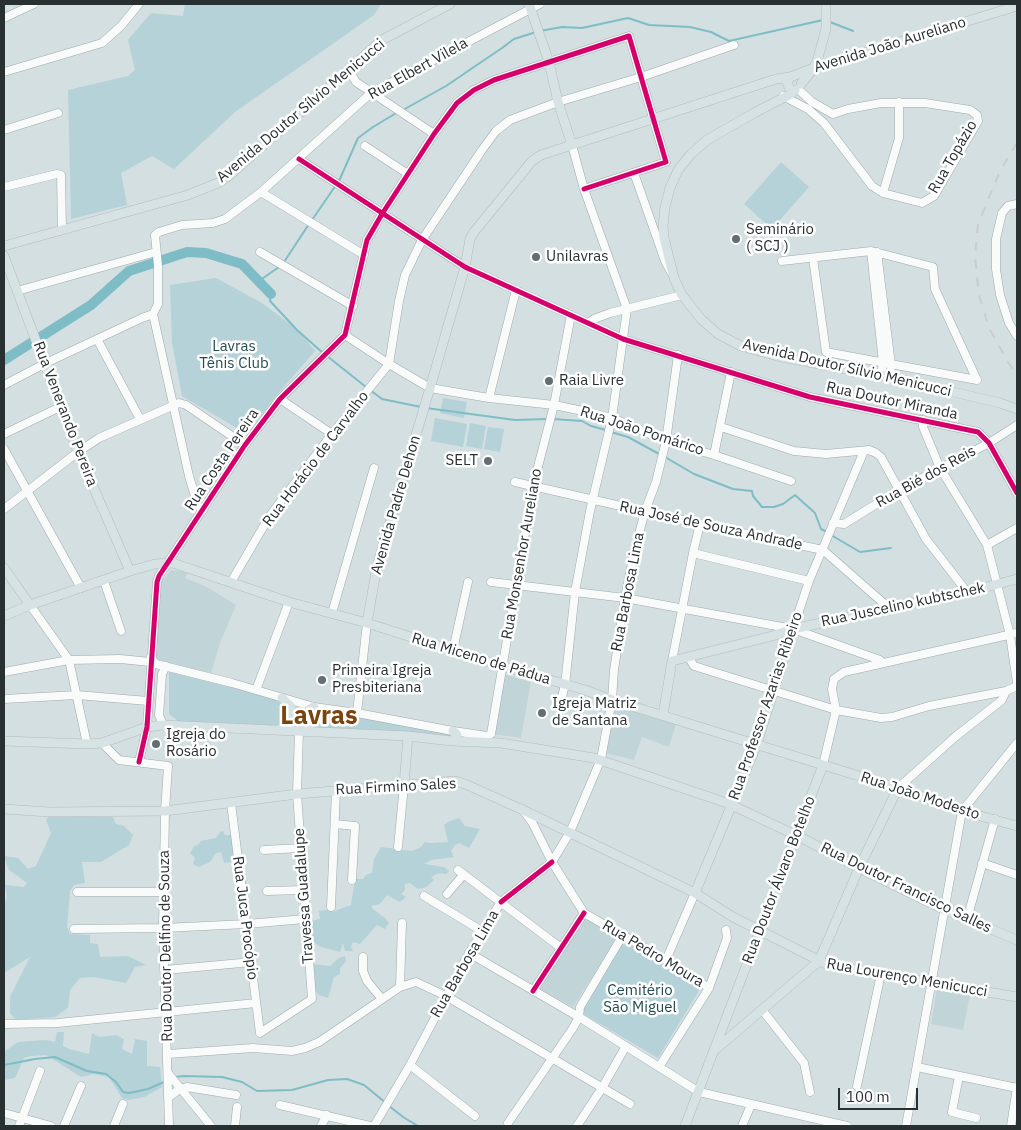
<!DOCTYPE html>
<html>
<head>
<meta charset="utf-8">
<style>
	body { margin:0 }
	#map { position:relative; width:1021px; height:1130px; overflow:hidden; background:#d4dfe1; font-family:"IBM Plex Sans",sans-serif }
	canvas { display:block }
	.frame { position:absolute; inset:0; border:5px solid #283031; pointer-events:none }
	.scale { position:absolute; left:838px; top:1088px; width:80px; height:22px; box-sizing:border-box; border:2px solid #283031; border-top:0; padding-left:6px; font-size:15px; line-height:18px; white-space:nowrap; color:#283031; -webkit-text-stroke:4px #fff; paint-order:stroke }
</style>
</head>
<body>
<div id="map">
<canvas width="1021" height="1130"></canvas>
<div class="frame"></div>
<div class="scale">100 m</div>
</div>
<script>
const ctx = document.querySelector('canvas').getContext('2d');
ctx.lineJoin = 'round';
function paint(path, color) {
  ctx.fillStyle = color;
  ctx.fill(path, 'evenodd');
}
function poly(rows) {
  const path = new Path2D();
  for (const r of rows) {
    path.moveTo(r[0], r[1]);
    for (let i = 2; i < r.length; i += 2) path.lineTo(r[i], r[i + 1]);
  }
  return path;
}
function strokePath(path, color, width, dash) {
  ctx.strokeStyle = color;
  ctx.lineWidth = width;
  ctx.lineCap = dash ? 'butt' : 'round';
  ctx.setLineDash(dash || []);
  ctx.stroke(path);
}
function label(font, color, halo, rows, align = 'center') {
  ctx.font = font + ' "IBM Plex Sans",sans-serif';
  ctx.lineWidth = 5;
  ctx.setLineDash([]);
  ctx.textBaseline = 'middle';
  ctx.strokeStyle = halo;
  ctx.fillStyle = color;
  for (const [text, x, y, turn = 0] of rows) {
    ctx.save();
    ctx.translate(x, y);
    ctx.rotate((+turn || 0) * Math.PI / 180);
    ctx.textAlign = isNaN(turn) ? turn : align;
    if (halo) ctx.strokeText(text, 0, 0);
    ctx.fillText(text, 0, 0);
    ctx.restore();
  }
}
paint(poly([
	[171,570,188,572,185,578,207,587,236,605,220,643,211,673,155,661,159,585],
	[503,674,531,682,521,738,493,734],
	[614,704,676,724,669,747,642,737,634,760,605,753],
	[585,917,618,937,573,1007,538,988],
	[937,989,970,995,963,1030,931,1024]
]), '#c1d5d8');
paint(poly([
	[185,4,381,4,374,15,235,112,174,169,152,156,121,173,127,205,71,219,68,90,128,76,135,70,128,40,151,13,183,16],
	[781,162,809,187,772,229,744,204],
	[216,278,262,303,298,330,315,351,276,396,247,434,182,396,172,343,170,285],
	[443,398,467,402,464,418,440,413],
	[435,418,467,424,463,447,431,441],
	[470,423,486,426,482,449,466,446],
	[488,427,504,429,500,452,484,449],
	[169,671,290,702,296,708,297,718,292,724,283,727,181,723,169,714],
	[312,709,454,732,454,737,312,727,308,719,308,716],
	[49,816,113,817,116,824,124,826,133,835,129,845,101,862,82,862,85,883,74,885,70,891,67,927,70,934,90,935,90,943,98,944,100,957,128,956,146,965,135,967,126,983,94,977,80,978,70,990,68,1008,55,1017,16,1020,10,1013,10,997,30,957,4,973,4,908,7,896,5,885,24,887,27,883,9,870,4,856,18,858,28,869,36,866,51,833,46,820],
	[459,818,465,826,480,829,469,848,459,843,455,845,451,851,454,857,431,860,424,864,444,867,449,871,446,874,439,873,431,877,434,880,426,887,418,889,410,883,405,884,405,890,401,894,406,897,400,902,387,895,380,904,371,906,373,909,385,918,389,923,385,929,377,925,360,944,353,942,351,947,353,951,345,951,343,943,340,952,321,947,313,942,311,936,310,921,320,919,319,911,332,909,332,912,351,905,355,879,363,879,366,875,372,873,374,859,381,847,412,851,421,847,425,842,429,843,448,842,444,825,448,822],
	[223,831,225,835,231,835,236,848,237,861,224,863,221,852,216,853,210,862,199,867,193,864,195,858,190,853,195,845,197,846,201,841,216,838,220,832],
	[624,941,700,989,658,1058,580,1012],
	[345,956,346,961,340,968,340,974,334,977,328,998,319,995,315,990,312,981,313,964,330,966,339,958],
	[57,1032,64,1032,63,1046,69,1049,89,1054,92,1033,99,1037,116,1035,124,1039,122,1049,132,1054,135,1039,147,1041,147,1066,160,1067,162,1087,144,1097,129,1100,122,1098,109,1077,94,1074,81,1077,46,1055,31,1056,24,1058,15,1078,4,1080,4,1052,18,1042,46,1040,55,1042]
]), '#b4d2d8');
strokePath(poly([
	[830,22,853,31],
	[540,31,562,27,582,28,628,18,649,25,690,27,711,32,729,41,823,20],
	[403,110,446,86,502,48,514,39,536,32],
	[339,181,358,138,373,127,398,112],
	[312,220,336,185],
	[284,262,309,224],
	[259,281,279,267],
	[271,294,270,301,297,330,323,353],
	[327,356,366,387],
	[370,390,382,399,421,407],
	[426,408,515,420,548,419],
	[553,419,582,421,591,426,606,430],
	[611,432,628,437,661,455],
	[665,457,694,474,733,489,752,491,753,496,762,507,774,507,783,504,795,495,815,513,821,529,827,532],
	[831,535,860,552,891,548],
	[4,1065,35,1059,55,1057,87,1071,106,1074,116,1082,123,1092,129,1093,148,1089,164,1082],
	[175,1077,184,1076,222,1077,242,1082,257,1091,292,1090,328,1080,347,1079,364,1085,386,1103],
	[389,1106,403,1117,418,1126]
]), '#7fbdc6', 2);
strokePath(poly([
	[4,360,91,305,129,271,187,252,206,253,242,264,271,294]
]), '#7fbdc6', 10);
const minor = poly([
	[4,18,34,4],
	[348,69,356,82,434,134],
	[4,72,102,43,121,26,139,4],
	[783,96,808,109,824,123,872,186,883,193,922,203,934,196,978,121,977,115,970,110,925,103,881,103,848,109,833,114,812,102,798,89],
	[4,130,58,113],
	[365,146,408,174],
	[299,159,465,267,623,339,810,397,978,432,989,443,1017,493],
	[634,173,665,261,671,272],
	[4,187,57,174,61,175,62,229],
	[261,192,364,255],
	[883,193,899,138,899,102],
	[1017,204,1008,206,1002,213,996,239,996,269,1000,295,1009,323,1017,336],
	[871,251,883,362,881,376],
	[260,252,353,306],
	[877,252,891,365,890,377],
	[813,258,826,352,977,380],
	[782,261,871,251,933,267,935,289,977,380],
	[17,291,156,252],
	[153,314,158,304,158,266,155,235,159,232,182,225,213,223,225,219,261,192,371,93,540,4],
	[153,314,189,476,198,506,203,510],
	[588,323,594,319,610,313,682,295],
	[345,335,389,364,430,388,489,398,554,405,583,411,612,418,666,441,714,455,791,481],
	[97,339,140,419],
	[4,385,46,363,142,318,153,314],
	[489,398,516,290],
	[280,399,332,434],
	[923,420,923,427,940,468,987,545,1010,635,1017,683],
	[721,427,794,451,826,454,869,450,876,453,881,457,926,539,967,592],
	[4,434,62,406],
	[4,449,81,588],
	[714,455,731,372],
	[515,482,700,524,823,550,889,608],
	[4,509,78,452,99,438,179,403,186,405,245,445],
	[833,523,844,524,899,490,989,443,1017,425],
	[987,545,1017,528],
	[693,553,809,581],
	[104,581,121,631],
	[231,582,269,517,332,434,389,364,399,301,405,275,422,240,482,150,496,131,510,120,558,102,641,77,734,45],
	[491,582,625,598,793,629,880,660,883,663],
	[30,605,69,660,87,744],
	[332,613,374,468],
	[793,629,809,581,864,451],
	[453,650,468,582],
	[151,657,156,664,232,683,314,707,357,713,453,731,487,736,491,734,533,486,554,405,571,315],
	[689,658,694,666,836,710,881,718,892,717,929,706,1006,691,1017,686],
	[672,661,693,553,700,524],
	[4,672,69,660,120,659,151,662],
	[256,690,289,602],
	[4,699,77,695,148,701],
	[559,708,565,685,575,592,590,511,612,418,627,309,584,189,572,145],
	[357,713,367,623],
	[163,725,159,715,162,674,166,666],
	[102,743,119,760,168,766,165,811,163,928,169,1126],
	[139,762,147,727,157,582,159,576,245,445,280,399,345,335,367,240,382,214,434,134,457,103,474,90,494,80,629,36,666,162,584,189],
	[823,765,836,710,832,689,834,679,844,672,1017,633],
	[898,788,955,737,1002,700,1006,691],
	[231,803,260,1033,312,999,297,794,299,731],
	[523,810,532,822,552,862,584,913,666,960,709,988],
	[335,824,355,826,352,880],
	[398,847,404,785],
	[264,850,301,848],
	[982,863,1017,875],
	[458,870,561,948],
	[267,891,303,890],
	[77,892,164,892],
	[447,894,464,874],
	[424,896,482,931],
	[331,907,336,791],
	[967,919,995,819],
	[74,929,163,928,247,924,305,919],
	[469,953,579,1017,699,1092,847,1126],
	[363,957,363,971,367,981,382,999],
	[666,960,695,893],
	[165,970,252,962],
	[400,987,402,923],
	[533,991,584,913],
	[763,1011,804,1063,810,1092],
	[4,1024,58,1023,256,1003],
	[168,1054,253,1048,292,1051,305,1048,319,1042,400,987,416,982,446,996,630,1104],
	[410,1065,475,1116],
	[659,1067,709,988,727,938,726,930],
	[917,1067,1017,1088],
	[168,1073,211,1126],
	[959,1076,952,1112,976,1118],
	[857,1086,881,974],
	[169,1097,178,1090,187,1087,236,1095],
	[280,1105,370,1126],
	[4,1113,51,1126],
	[508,1123,573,1028,579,1017,580,1007,623,935],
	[19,1126,40,1071],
	[64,1126,81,1086],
	[114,1126,123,1104],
	[235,1126,237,1107],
	[321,1126,327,1115],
	[374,1126,410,1065,469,953,501,902,552,862,570,832,601,759,612,700,614,670,625,598,634,553,645,511,656,482,666,441,678,355],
	[577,1126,602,1088,626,1046],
	[742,1126,751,1105],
	[906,1126,962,811,1017,743],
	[1011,1126,1017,1087]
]);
const major = poly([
	[529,4,549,62,558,102,572,145],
	[801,84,814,68,818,58,826,29,826,4],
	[789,87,787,82,790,77,814,68,1017,6],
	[795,90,789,95,754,113,707,140,691,154,678,170,670,188,665,207,663,226,664,238,674,278,682,295,701,319,718,334,741,346,781,357,890,377,1000,403,1017,409],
	[4,246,188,195,218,183,230,175,382,40,450,4],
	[4,256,78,452,130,571],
	[4,568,30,605],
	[4,616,30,605,130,571,155,564,173,563,289,602,367,623,502,666,585,690,612,700,898,788,962,811,1017,826],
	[367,623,377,566,430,388,465,267,470,239,474,232,532,161,541,155,776,79,790,77],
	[663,715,672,661,772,636,793,629,967,592,1017,579],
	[279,730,289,723,292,715,291,707,282,698],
	[312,732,305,725,303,719,305,712,314,707],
	[4,741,87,744,102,743,147,727,163,725,408,736,452,741,501,743,594,758,727,803,802,838,859,868,945,910,1017,940],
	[452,741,456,739,457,735,453,731],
	[404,785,408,736],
	[4,809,49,812,165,811,297,794,455,781,465,784,523,810,695,893,733,917,828,965,1017,997],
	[695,893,757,744,793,629],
	[716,1049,819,961,859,868,898,788],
	[685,1126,823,765]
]);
strokePath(minor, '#a1a9ab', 9);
strokePath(major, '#b5bbbc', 10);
strokePath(minor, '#f9fafa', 8);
strokePath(major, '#d7e2e4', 9);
strokePath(poly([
	[1017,143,1000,171,978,224,975,257,979,295,989,328,1009,364,1017,374]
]), '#cacdcd', 2, [9, 9]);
strokePath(poly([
	[299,159,465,267,623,339,810,397,978,432,989,443,1017,493],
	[139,762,147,727,157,582,159,576,245,445,280,399,345,335,367,240,382,214,434,134,457,103,474,90,494,80,629,36,666,162,584,189],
	[501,902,552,862],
	[533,991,584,913]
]), '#d6006c', 5);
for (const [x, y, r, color] of [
	[736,239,5,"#646d6f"],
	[536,257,5,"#646d6f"],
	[549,381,5,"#646d6f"],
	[488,461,5,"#646d6f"],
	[322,680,5,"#646d6f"],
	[542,713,5,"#646d6f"],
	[156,744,5,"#646d6f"]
]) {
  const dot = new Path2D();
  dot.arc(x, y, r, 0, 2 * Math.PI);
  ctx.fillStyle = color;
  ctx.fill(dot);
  strokePath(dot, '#fff', 2);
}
label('15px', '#283031', '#fff', [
	["Avenida João Aureliano",890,45,-17],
	["Rua Elbert Vilela",418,69,-29],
	["Avenida Doutor Sílvio Menicucci",301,111,-40],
	["Rua Topázio",953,157,-60],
	["Avenida Doutor Sílvio Menicucci",847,368,13],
	["Rua Doutor Miranda",892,401,12],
	["Rua Venerando Pereira",65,414,69],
	["Rua João Pomárico",642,431,18],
	["Rua Horácio de Carvalho",316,459,-53],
	["Rua Costa Pereira",222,460,-56],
	["Rua Bié dos Reis",926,477,-29],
	["Avenida Padre Dehon",396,505,-74],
	["Rua José de Souza Andrade",711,526,12],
	["Rua Monsenhor Aureliano",522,554,-80],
	["Rua Barbosa Lima",628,592,-79],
	["Rua Juscelino kubtschek",903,605,-12],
	["Rua Miceno de Pádua",481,659,17],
	["Rua Professor Azarias Ribeiro",766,706,-71],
	["Rua Firmino Sales",396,787,-3],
	["Rua João Modesto",920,796,18],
	["Rua Doutor Álvaro Botelho",779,880,-69],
	["Rua Doutor Francisco Salles",906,888,26],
	["Travessa Guadalupe",304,896,-94],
	["Rua Juca Procópio",245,918,83],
	["Rua Doutor Delfino de Souza",166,946,-91],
	["Rua Pedro Moura",653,954,31],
	["Rua Barbosa Lima",465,964,-60],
	["Rua Lourenço Menicucci",907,978,10]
]);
label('15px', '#283031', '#fff', [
	["Seminário",746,230],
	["( SCJ )",746,247],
	["Unilavras",546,257],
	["Raia Livre",559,381],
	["SELT",478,461,"right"],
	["Primeira Igreja",332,671],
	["Presbiteriana",332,688],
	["Igreja Matriz",552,704],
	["de Santana",552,721],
	["Igreja do",166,735],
	["Rosário",166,752]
], 'left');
label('15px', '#244b51', '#fff', [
	["Lavras",234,347],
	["Tênis Club",234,364],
	["Cemitério",640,991],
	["São Miguel",640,1008]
]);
label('bold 25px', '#7c440d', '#fff', [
	["Lavras",319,717]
]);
</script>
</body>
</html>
